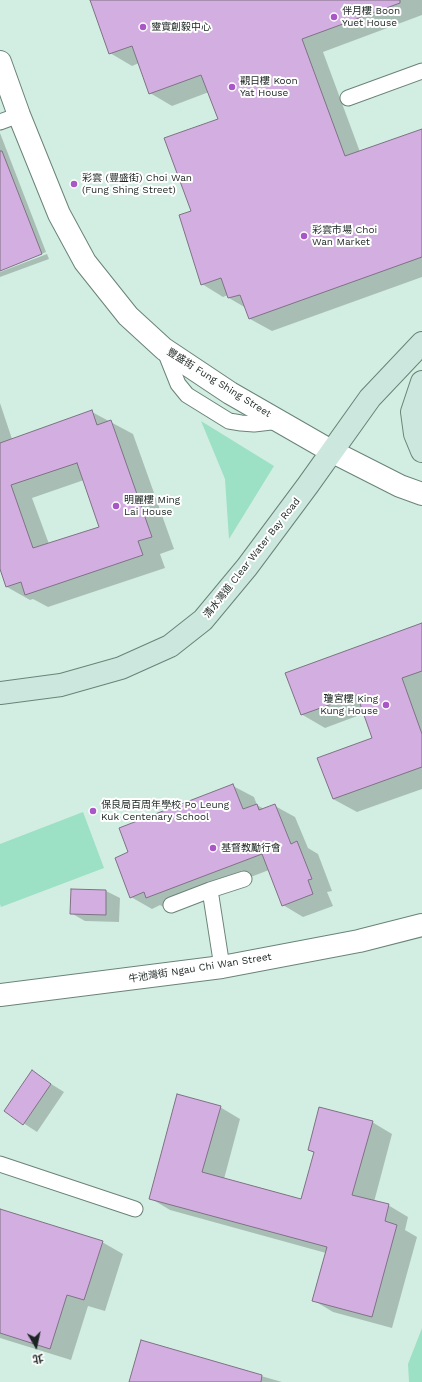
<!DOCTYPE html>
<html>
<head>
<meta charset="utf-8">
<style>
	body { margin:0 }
	#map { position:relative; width:422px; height:1382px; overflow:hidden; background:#d2eee2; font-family:"Work Sans","Noto Sans TC",sans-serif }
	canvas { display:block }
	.north { position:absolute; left:16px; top:1326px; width:40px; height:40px; -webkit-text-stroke:3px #fff; paint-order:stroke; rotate:171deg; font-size:11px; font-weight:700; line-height:16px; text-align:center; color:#1b2521 }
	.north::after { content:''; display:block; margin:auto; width:14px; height:18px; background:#1b2521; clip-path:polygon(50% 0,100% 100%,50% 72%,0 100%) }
</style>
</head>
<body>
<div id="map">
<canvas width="422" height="1382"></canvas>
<div class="north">北</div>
</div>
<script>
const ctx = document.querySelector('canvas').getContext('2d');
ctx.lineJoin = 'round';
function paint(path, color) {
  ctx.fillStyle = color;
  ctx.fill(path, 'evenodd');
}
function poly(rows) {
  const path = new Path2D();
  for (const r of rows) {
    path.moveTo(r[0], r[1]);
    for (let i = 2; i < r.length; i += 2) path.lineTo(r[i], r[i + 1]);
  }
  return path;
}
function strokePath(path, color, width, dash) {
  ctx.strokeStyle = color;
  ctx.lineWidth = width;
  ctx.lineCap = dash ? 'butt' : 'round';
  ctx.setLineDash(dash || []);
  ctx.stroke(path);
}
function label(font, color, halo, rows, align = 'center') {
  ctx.font = font + ' "Work Sans","Noto Sans TC",sans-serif';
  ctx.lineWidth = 4;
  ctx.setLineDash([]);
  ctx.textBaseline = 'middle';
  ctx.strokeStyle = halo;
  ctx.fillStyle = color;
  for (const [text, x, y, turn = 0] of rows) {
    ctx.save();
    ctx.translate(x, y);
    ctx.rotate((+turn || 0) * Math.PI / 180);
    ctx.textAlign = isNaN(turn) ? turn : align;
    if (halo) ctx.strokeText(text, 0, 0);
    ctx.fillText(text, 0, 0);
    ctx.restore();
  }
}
paint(poly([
	[201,421,274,466,229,539,225,479],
	[83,812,104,868,1,907,0,904,0,844],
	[422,1328,422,1382,409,1382,408,1364]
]), '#9ce0c5');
paint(poly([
	[91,0,422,0,422,15,323,52,360,152,422,130,422,277,272,331,250,319,246,308,229,298,228,295,223,297,202,284,193,212,219,119,209,92,172,106,150,93,139,63,132,66,110,53],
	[0,133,46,252,0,270],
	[47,254,49,259,0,277,0,272],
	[0,403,12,439,92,412,133,434,174,549,160,554,165,568,48,607,33,599,30,600,7,587,0,566],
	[84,480,101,527,49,544,32,498],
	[422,624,422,789,357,812,333,799,374,738,365,713,325,728,301,714],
	[233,786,254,797,257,805,264,809,275,806,295,817,308,848,318,854,332,891,327,892,333,906,303,917,283,905,269,870,167,909,160,905,152,909,131,897,130,853],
	[106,891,120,898,119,922,85,921,71,913],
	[32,1072,64,1092,37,1132,5,1111],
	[220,1107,240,1119,224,1179,301,1200,314,1153,309,1150,372,1122,392,1134,374,1202,388,1205,408,1217,405,1230,417,1237,392,1328,333,1312,313,1300,326,1253,170,1210,150,1198],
	[0,1210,102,1242,123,1254,105,1311,88,1306,71,1360,0,1338],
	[142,1342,282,1382,137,1382]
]), '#0003');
const building = poly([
	[90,0,400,0,400,3,302,39,345,156,422,129,422,257,249,319,240,295,228,298,221,278,201,285,179,215,191,211,164,138,218,119,201,75,149,94,132,46,109,54,90,0],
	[0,151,2,151,42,254,0,271,0,151],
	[92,410,97,425,111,420,152,537,138,541,143,555,25,595,21,582,6,587,0,569,0,443,92,410],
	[77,463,99,527,33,548,11,485,77,463],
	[422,623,422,671,402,678,422,734,422,767,333,799,317,758,372,738,357,695,301,715,285,673,422,623],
	[233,784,243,809,257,804,259,810,275,804,291,844,297,841,312,879,308,880,313,894,282,906,262,854,146,898,144,892,130,898,115,858,128,852,119,828,233,784],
	[71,889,106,890,106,915,70,914,71,889],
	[32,1070,51,1084,23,1125,4,1111,32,1070],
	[177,1094,221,1106,202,1172,301,1199,314,1152,308,1150,319,1107,373,1121,352,1195,389,1204,385,1221,397,1225,372,1317,312,1301,327,1247,149,1199,177,1094],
	[0,1209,103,1241,84,1300,67,1295,50,1349,0,1333,0,1209],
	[141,1340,262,1375,261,1382,129,1382,141,1340]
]);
paint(building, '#d3afe1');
strokePath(building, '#7f7184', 1);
const service = poly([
	[348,98,422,71],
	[0,122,19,115],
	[164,349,178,384,187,395,229,421,241,423,254,424,280,421],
	[171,905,210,890],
	[222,967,210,890,244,879],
	[0,1164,135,1209]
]);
const minor = poly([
	[0,62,19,115,59,214,85,262,128,316,164,349,230,393,331,451,400,486,422,494],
	[0,995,222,967,359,941,422,925]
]);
const secondary = poly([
	[422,382,412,412,415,434,422,451],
	[0,693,61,685,121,668,170,646,203,620,247,567,308,485,370,398,422,343]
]);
strokePath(service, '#6a8378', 17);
strokePath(minor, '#6a8378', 24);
strokePath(secondary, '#6a8378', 24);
strokePath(service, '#fff', 15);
strokePath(minor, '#fff', 22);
strokePath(secondary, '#cbe7de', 22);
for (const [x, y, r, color] of [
	[334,17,4,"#a956c6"],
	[143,27,4,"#a956c6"],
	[232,87,4,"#a956c6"],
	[74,184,4,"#a956c6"],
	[304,236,4,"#a956c6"],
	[116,506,4,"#a956c6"],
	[386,705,4,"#a956c6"],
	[93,811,4,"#a956c6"],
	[213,848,4,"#a956c6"]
]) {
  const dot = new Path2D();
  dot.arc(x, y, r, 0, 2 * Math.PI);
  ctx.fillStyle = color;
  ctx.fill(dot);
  strokePath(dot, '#fff', 1.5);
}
label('10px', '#1b2521', '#fff', [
	["伴月樓 Boon",342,11],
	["Yuet House",342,23],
	["靈實創毅中心",151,27],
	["觀日樓 Koon",240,81],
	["Yat House",240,93],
	["彩雲 (豐盛街) Choi Wan",82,178],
	["(Fung Shing Street)",82,190],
	["彩雲市場 Choi",312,230],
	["Wan Market",312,242],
	["明麗樓 Ming",124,500],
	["Lai House",124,512],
	["瓊宮樓 King",378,699,"right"],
	["Kung House",378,711,"right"],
	["保良局百周年學校 Po Leung",101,805],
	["Kuk Centenary School",101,817],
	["基督教勵行會",221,848]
], 'left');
label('10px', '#1b2521', '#fff', [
	["豐盛街 Fung Shing Street",219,383,32],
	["清水灣道 Clear Water Bay Road",252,558,-52],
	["牛池灣街 Ngau Chi Wan Street",200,968,-9]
]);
</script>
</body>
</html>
